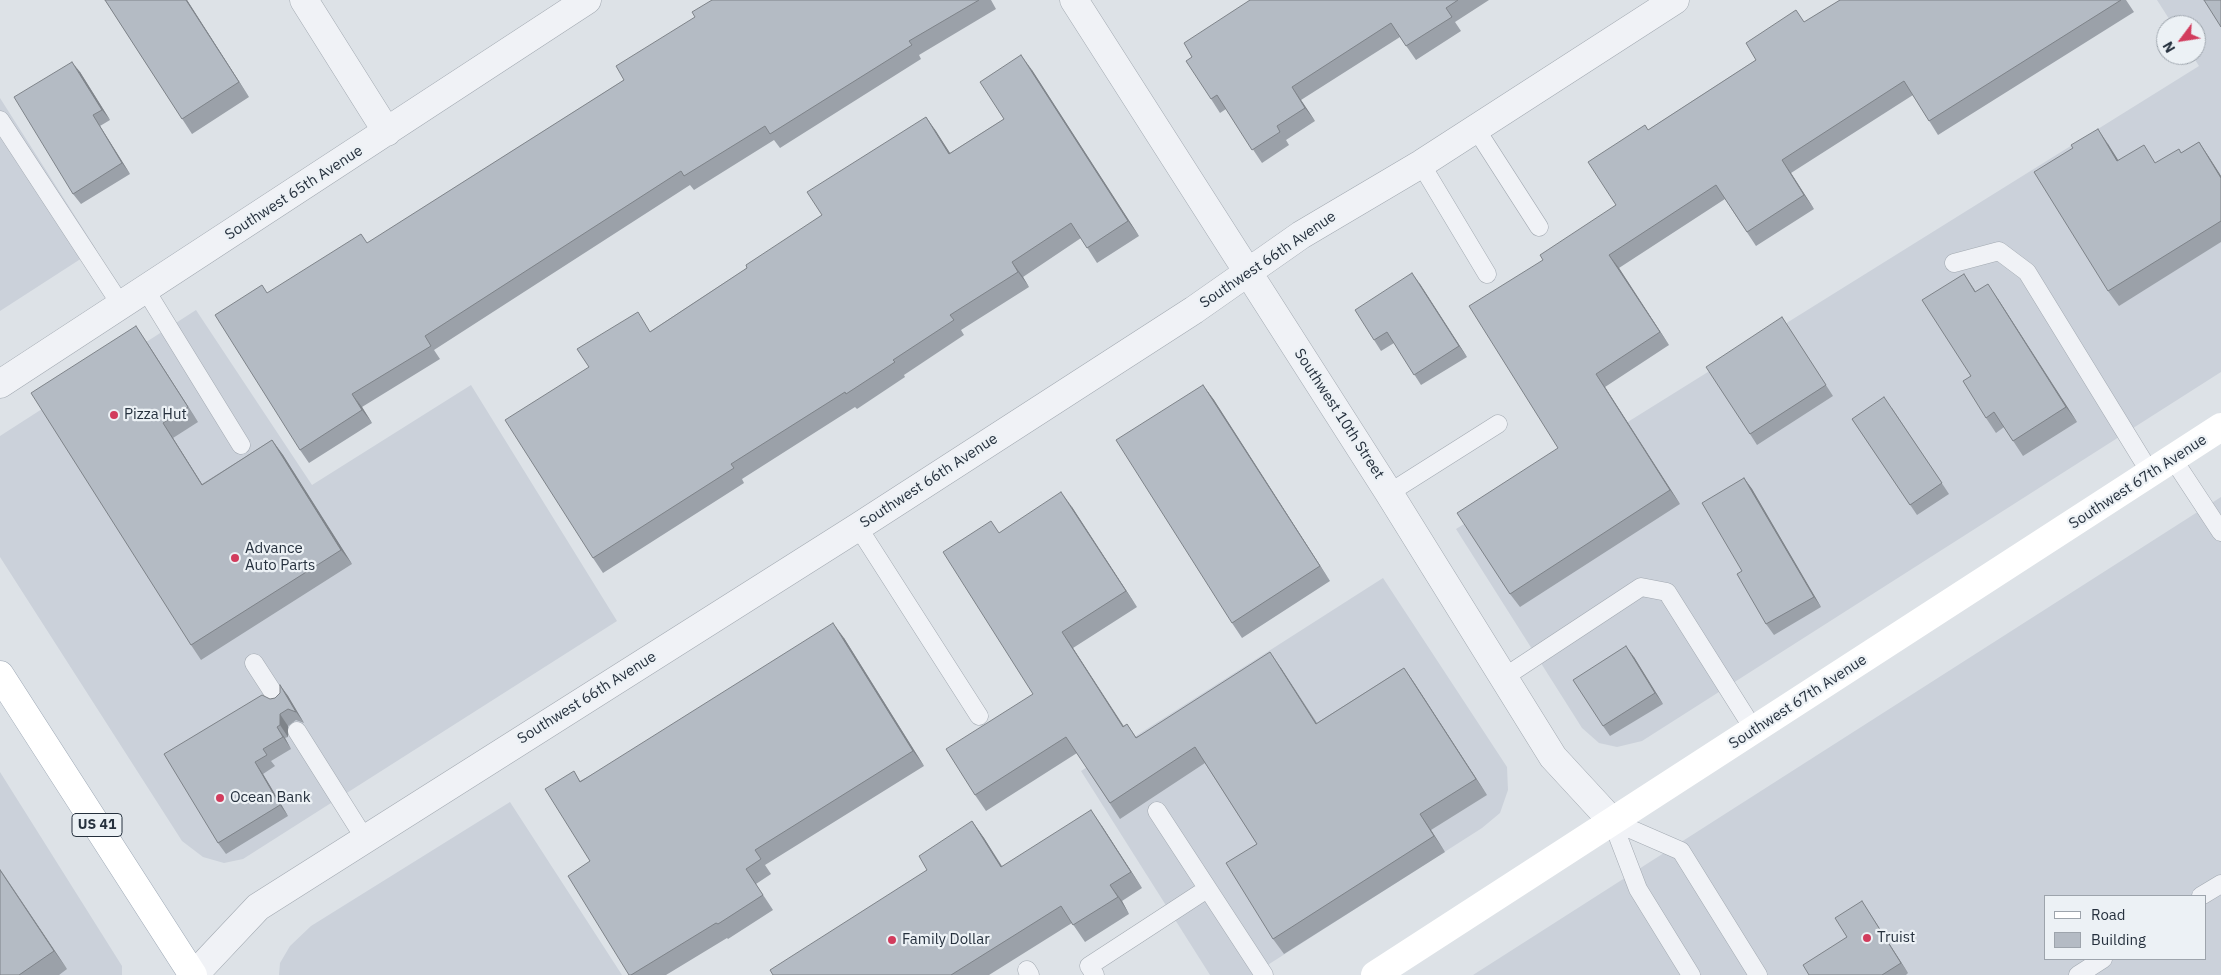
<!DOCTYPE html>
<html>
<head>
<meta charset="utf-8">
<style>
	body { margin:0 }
	#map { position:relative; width:2221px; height:975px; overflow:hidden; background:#dde2e7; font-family:"IBM Plex Sans",sans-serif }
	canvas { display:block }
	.legend { position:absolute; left:2044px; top:895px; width:162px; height:65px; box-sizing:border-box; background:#ecf1f5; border:1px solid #9da4ac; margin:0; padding:6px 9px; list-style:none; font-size:15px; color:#26313e }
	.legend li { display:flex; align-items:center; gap:10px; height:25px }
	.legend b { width:25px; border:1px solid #9da4ac }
	.north { position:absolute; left:2156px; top:15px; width:50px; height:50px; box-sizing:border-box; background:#ecf1f5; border:1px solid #9da4ac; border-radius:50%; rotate:239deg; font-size:14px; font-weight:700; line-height:20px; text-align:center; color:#26313e }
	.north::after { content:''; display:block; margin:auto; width:18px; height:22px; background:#d23c5d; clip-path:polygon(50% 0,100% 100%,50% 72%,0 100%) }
</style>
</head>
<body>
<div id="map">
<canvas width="2221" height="975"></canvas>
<ul class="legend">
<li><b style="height:6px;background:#fff"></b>Road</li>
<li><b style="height:14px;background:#b4bbc4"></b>Building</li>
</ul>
<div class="north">N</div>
</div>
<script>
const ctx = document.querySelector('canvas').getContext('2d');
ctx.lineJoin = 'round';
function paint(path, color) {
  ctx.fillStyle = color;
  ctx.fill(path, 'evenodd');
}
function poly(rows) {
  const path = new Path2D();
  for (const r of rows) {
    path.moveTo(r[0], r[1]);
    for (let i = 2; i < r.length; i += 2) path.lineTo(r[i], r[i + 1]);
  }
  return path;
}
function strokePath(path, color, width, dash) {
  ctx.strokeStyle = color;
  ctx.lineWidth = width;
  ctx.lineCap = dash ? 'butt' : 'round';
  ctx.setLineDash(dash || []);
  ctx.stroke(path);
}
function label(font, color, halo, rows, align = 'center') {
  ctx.font = font + ' "IBM Plex Sans",sans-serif';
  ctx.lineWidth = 4.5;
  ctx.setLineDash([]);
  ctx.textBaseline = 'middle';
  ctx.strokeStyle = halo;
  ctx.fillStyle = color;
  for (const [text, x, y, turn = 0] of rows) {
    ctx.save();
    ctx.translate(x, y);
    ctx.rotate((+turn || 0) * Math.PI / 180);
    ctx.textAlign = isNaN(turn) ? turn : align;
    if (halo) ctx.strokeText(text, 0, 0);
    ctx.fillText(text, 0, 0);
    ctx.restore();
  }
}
paint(poly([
	[2157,0,2221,0,2221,372,1642,741,1617,747,1599,743,1582,728,1456,529,2199,66,2192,55,2196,55,2196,25,2173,25],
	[0,98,96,249,0,311],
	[196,310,312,485,471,385,617,621,243,859,224,863,203,857,182,841,0,557,0,436],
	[2221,497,2221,975,1473,975],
	[2045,896,2205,896,2205,959,2045,959],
	[1383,578,1507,767,1508,790,1500,813,1482,828,1252,975,1210,975,1081,771],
	[0,772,122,966,122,975,0,975],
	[510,802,622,975,279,975,280,963,290,946,311,926]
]), '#cbd1da');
const service = poly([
	[0,120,121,305],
	[1476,129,1539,227],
	[1421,164,1487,274],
	[1954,263,1999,251,2027,272,2151,474],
	[145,289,241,445],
	[2173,459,2221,532],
	[1389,493,1498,424],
	[858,527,979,716],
	[254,663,278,700],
	[1503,678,1641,587,1667,592,1754,730],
	[297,731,365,839],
	[1157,811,1264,975],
	[1612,821,1681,851,1758,975],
	[1612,821,1638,889,1691,975],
	[2201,896,2221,884],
	[1027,970,1030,975],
	[1095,975,1089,966,1207,889],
	[2078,975,2103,959]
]);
const minor = poly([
	[304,0,387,132],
	[1074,0,1389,493,1553,757,1612,821],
	[0,384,587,0],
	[194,975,258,907,858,527,1194,310,1301,235,1421,164,1675,0]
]);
const primary = poly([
	[0,675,193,975]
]);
strokePath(service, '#a2a9b1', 19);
strokePath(minor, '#a2a9b1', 29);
strokePath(primary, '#9ca7b4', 29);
strokePath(service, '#f0f2f6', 18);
strokePath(minor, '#f0f2f6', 28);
strokePath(poly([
	[1375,975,2221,427]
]), '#fff', 28);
strokePath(primary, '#fff', 28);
paint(poly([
	[105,0,187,0,249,97,192,134],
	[712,0,991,0,996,9,919,55,921,59,780,148,774,140,694,190,690,185,434,350,440,359,362,407,372,423,309,463,300,450,268,293,368,243,624,80,695,17],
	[1250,0,1489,0,1455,22,1461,31,1416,60,1400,37,1301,100,1315,121,1286,140,1289,145,1262,163,1226,109,1220,113,1211,99,1192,57],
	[1840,0,2126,0,2134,12,1938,135,1913,95,1791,173,1814,209,1756,246,1725,199,1619,268,1669,345,1605,387,1680,504,1520,607,1510,594,1558,448,1543,260,1616,205,1648,130,1756,60,1805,22],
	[1032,70,1139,236,1097,263,1081,238,1023,277,1029,287,961,330,964,335,904,375,905,377,857,409,855,407,742,479,744,483,603,573,593,558,589,367,651,331,747,268,822,215,926,117,950,153,1004,119],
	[80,72,110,120,100,126,130,174,81,204,73,194],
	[2199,142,2221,176,2221,242,2119,306,2108,291,2073,148,2108,144,2118,160,2156,163,2181,153],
	[1420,284,1467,357,1421,385,1394,343,1381,351,1374,340],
	[1976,292,1998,299,2077,422,2023,456,2004,427,1996,433,1986,418,1971,376],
	[1782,317,1833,396,1757,445,1750,434],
	[146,341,198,422,173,438,202,484,272,440,283,455,352,564,201,660,191,645],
	[1203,385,1214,400,1330,581,1242,638,1232,623],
	[1892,408,1949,494,1917,515,1852,419],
	[1744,478,1752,489,1821,607,1774,635,1766,624,1742,571],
	[1072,507,1137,607,1073,648,1123,726,1127,724,1136,737,1281,668,1317,723,1404,668,1415,684,1487,795,1431,830,1445,852,1284,954,1273,939,1257,844,1205,763,1120,819,1077,753,986,811,975,795,1033,694,999,533],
	[844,638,924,766,765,865,771,874,756,884,773,910,728,939,727,938,666,975,629,975,590,861,574,771,580,781],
	[1634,657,1663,704,1610,736,1603,726],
	[280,685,288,696,304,723,296,720,288,726,288,737,285,738,291,749,271,761,275,766,263,774,288,816,226,854,218,843,270,699,275,698,280,693],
	[972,821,984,838,1002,866,1102,826,1142,888,1122,901,1129,914,1085,942,1072,923,989,975,773,975,927,870],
	[0,869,67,969,59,975,0,975],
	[1869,912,1908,973,1906,975,1809,975,1847,937]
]), '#9ba1a9');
paint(poly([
	[186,0,187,0,249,97,239,82],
	[1021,55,1032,70,1139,236,1128,221],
	[72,62,80,72,110,120,102,110],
	[1292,87,1301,100,1315,121,1305,108],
	[93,115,100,126,130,174,122,163],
	[926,117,936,131,960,169,949,154],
	[2098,129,2108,144,2128,176,2117,161],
	[2199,142,2209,157,2221,176,2221,178],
	[1782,160,1791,173,1814,209,1804,195],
	[1609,255,1619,268,1669,345,1660,332],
	[1012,262,1023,277,1029,287,1018,272],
	[1412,273,1420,284,1467,357,1459,346],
	[1964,274,1974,289,1985,307,1975,292],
	[1988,284,1998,299,2077,422,2066,407],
	[136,326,146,341,198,422,188,407],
	[1596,374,1605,387,1680,504,1670,490],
	[1203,385,1214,400,1330,581,1320,566],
	[352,394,362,407,372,423,362,410],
	[163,423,173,438,212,500,202,485],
	[272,440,283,455,352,564,341,550],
	[1744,478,1752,489,1821,607,1814,597],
	[1061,492,1072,507,1137,607,1126,591],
	[833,623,844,638,924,766,913,751],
	[1062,632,1073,648,1134,742,1123,727],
	[1626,646,1634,657,1663,704,1655,693],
	[1270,652,1281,668,1327,740,1316,724],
	[1404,668,1415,684,1487,795,1476,779],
	[280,685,288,696,304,723,296,712],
	[280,714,288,726,288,737,280,725],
	[277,727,285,738,291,749,283,737],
	[255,762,263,774,288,816,280,805],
	[1091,810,1102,826,1142,888,1131,872],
	[1420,814,1431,830,1445,852,1434,836],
	[972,821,984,838,1012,883,1001,867],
	[0,869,67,969,54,951],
	[1110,885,1122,901,1129,914,1118,897],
	[1862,901,1869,912,1908,973,1901,963]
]), '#7e8389');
const building = poly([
	[105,0,186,0,239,82,182,119,105,0],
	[712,0,979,0,909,41,912,45,770,134,765,126,684,176,681,171,425,336,431,346,352,394,362,410,300,450,215,315,262,285,267,293,361,234,367,243,624,80,616,66,695,17,692,12,712,0],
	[1250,0,1458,0,1446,8,1452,17,1406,46,1391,23,1292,87,1305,108,1277,126,1280,132,1252,150,1217,95,1211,99,1186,61,1192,57,1184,43,1250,0],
	[1840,0,2121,0,1929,121,1904,81,1782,160,1804,195,1747,232,1716,185,1609,255,1660,332,1596,374,1670,490,1510,594,1457,513,1558,448,1469,306,1543,260,1540,255,1616,205,1588,162,1645,125,1648,130,1756,60,1746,43,1796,10,1804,22,1840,0],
	[2204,0,2221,0,2221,27,2204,0],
	[1021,55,1128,221,1087,248,1071,223,1012,262,1018,272,950,315,954,320,893,360,895,362,846,394,845,392,731,464,734,468,593,558,505,420,589,367,577,349,638,312,650,332,747,268,746,265,822,215,807,192,926,117,949,154,1004,119,980,82,1021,55],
	[72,62,102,110,93,115,122,163,73,194,14,97,72,62],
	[2098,129,2117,161,2144,145,2155,163,2179,149,2181,153,2199,142,2221,178,2221,221,2108,291,2034,172,2073,148,2071,145,2098,129],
	[1412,273,1459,346,1414,375,1387,332,1374,340,1355,310,1412,273],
	[1964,274,1975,292,1988,284,2066,407,2013,441,1994,412,1986,418,1963,381,1971,376,1922,300,1964,274],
	[1782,317,1826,385,1750,434,1706,367,1782,317],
	[136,326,188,407,163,423,202,485,272,440,341,550,191,645,31,393,136,326],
	[1203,385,1320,566,1232,623,1116,440,1203,385],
	[1884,397,1942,483,1910,505,1852,419,1884,397],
	[1744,478,1814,597,1766,624,1737,574,1742,571,1702,503,1744,478],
	[1061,492,1126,591,1062,632,1123,727,1127,724,1136,738,1270,652,1316,724,1404,668,1476,779,1420,814,1434,836,1273,939,1226,863,1257,844,1195,747,1110,803,1066,737,975,795,946,749,1033,694,943,552,991,521,999,533,1061,492],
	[833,623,913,751,755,850,761,859,746,869,763,895,718,924,716,923,631,975,629,975,568,876,590,861,545,789,574,771,580,782,833,623],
	[1626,646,1655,693,1603,726,1573,680,1626,646],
	[280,685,296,712,288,709,280,714,280,725,277,727,283,737,263,749,267,755,255,762,280,805,218,843,164,754,262,695,270,699,275,698,280,693,280,685],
	[1091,810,1131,872,1110,885,1118,897,1073,925,1061,906,951,975,773,975,770,970,927,870,919,856,972,821,1001,867,1091,810],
	[0,870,54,951,19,975,0,975,0,870],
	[1862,901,1901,963,1882,975,1809,975,1803,965,1847,937,1835,918,1862,901]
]);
paint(building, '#b4bbc4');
strokePath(building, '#7e8389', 1);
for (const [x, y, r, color] of [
	[114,415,5,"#d23c5d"],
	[235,558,5,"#d23c5d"],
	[220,798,5,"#d23c5d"],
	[1867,938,5,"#d23c5d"],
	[892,940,5,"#d23c5d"]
]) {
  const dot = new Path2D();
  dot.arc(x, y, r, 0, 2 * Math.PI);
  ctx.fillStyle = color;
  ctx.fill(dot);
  strokePath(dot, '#ecf1f5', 2);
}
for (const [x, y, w] of [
	[97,825,50]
]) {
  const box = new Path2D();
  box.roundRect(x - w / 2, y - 11.5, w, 23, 4);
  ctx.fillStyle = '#ecf1f5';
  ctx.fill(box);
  strokePath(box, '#26313e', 1);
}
label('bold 14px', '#26313e', null, [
	["US 41",97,825]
]);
label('15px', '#26313e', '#ecf1f5', [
	["Southwest 65th Avenue",294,193,-33],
	["Southwest 66th Avenue",1268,260,-34],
	["Southwest 10th Street",1339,414,57],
	["Southwest 66th Avenue",929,481,-33],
	["Southwest 67th Avenue",2138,482,-33],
	["Southwest 66th Avenue",587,698,-32],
	["Southwest 67th Avenue",1798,702,-33]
]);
label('15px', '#26313e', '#ecf1f5', [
	["Pizza Hut",124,415],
	["Advance",245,549],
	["Auto Parts",245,566],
	["Ocean Bank",230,798],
	["Truist",1877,938],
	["Family Dollar",902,940]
], 'left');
</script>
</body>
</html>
